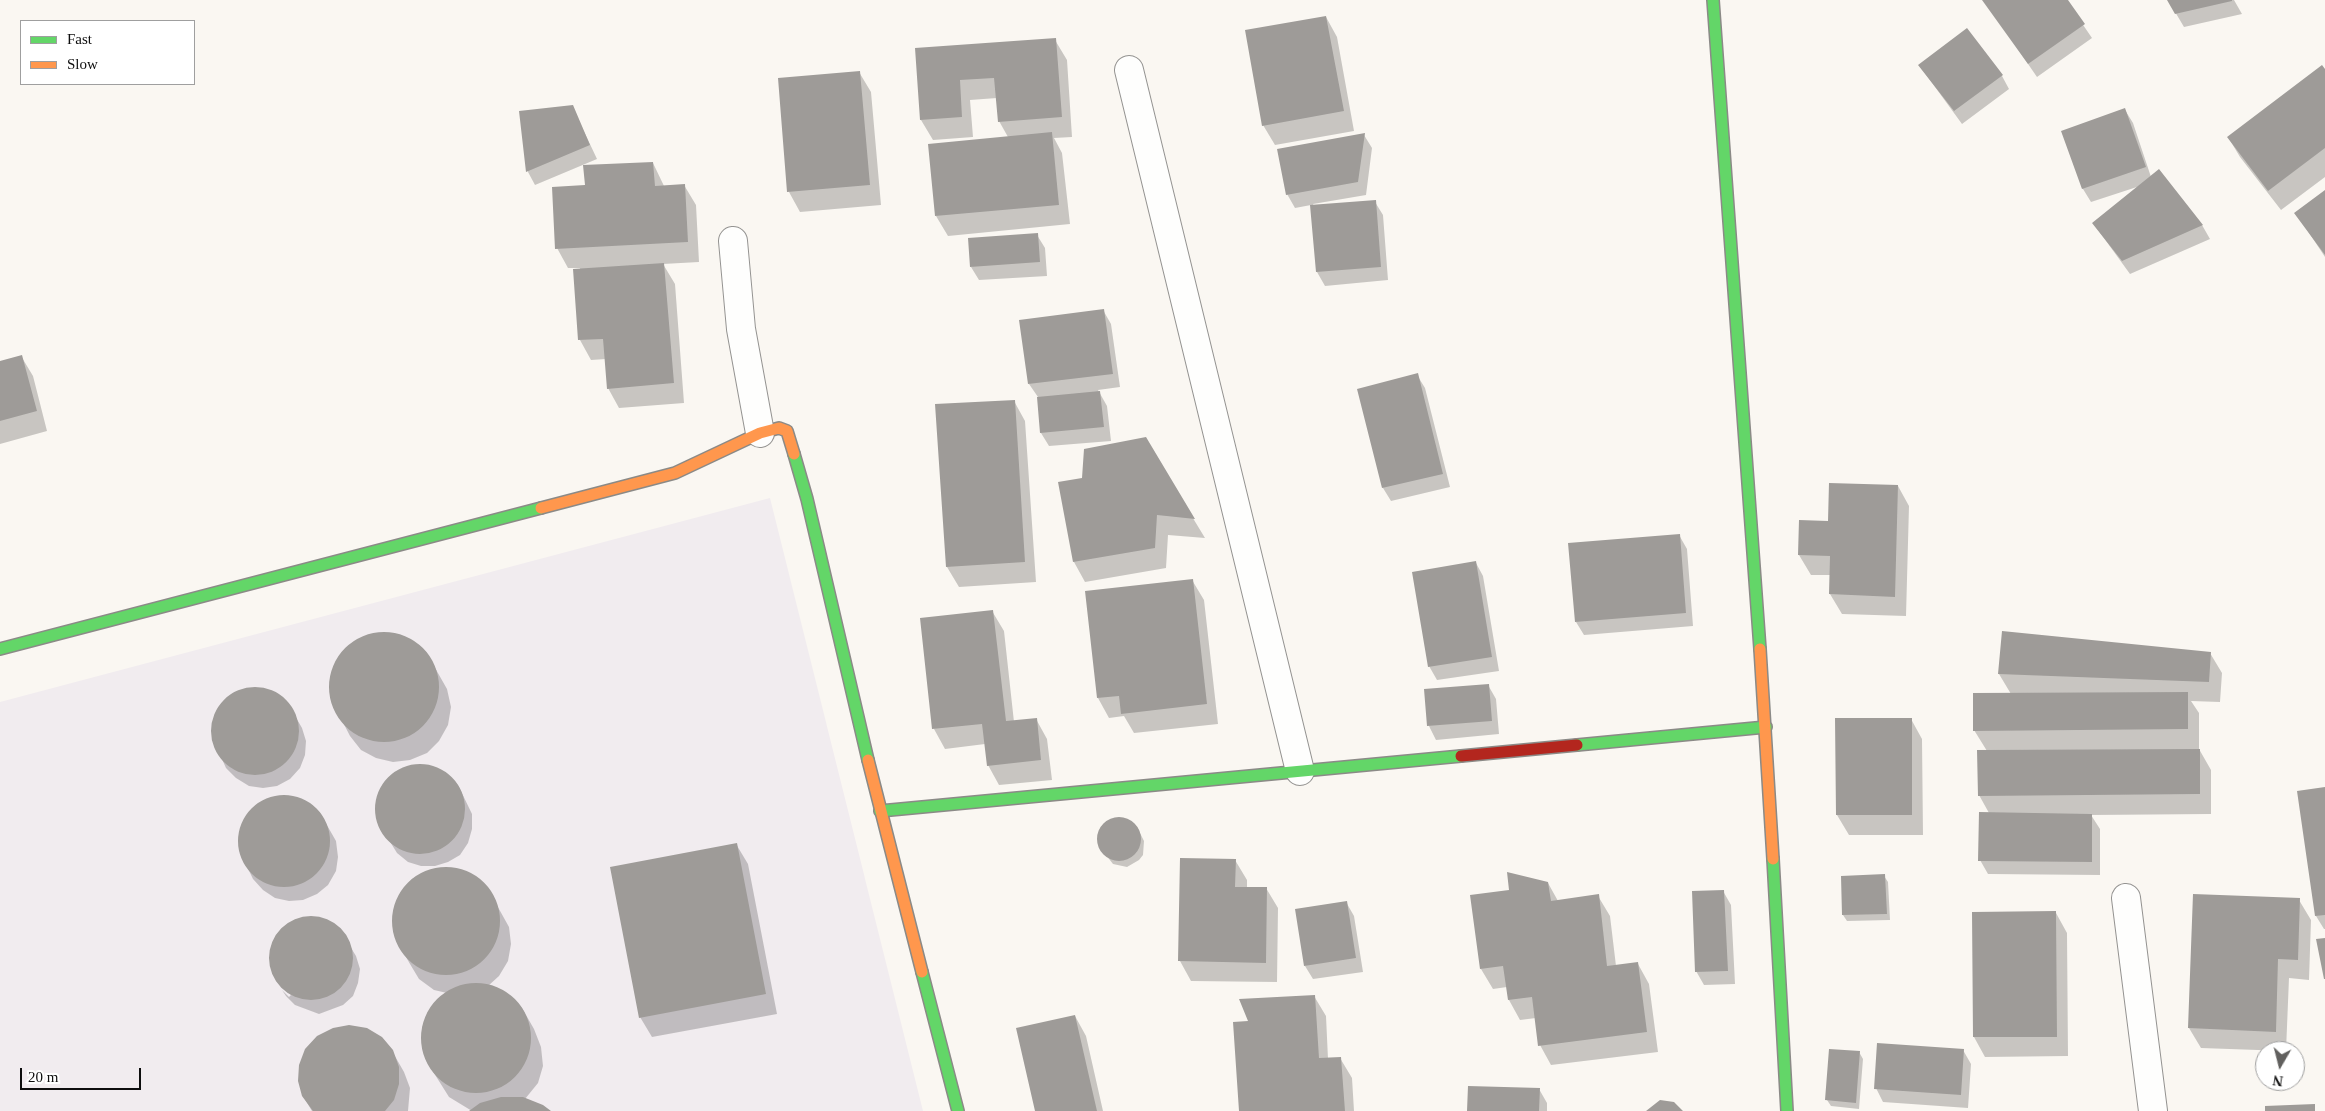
<!DOCTYPE html>
<html>
<head>
<meta charset="utf-8">
<style>
	body { margin:0 }
	#map { position:relative; width:2325px; height:1111px; overflow:hidden; background:#faf7f2; font-family:Georgia,serif }
	canvas { display:block }
	.legend { position:absolute; left:20px; top:20px; width:175px; height:65px; box-sizing:border-box; background:#fff; border:1px solid #9f9f9f; margin:0; padding:6px 9px; list-style:none; font-size:15px; color:#0e0e0e }
	.legend li { display:flex; align-items:center; gap:10px; height:25px }
	.legend b { width:25px; border:1px solid #9f9f9f }
	.north { position:absolute; left:2255px; top:1041px; width:50px; height:50px; box-sizing:border-box; background:#fff; border:1px solid #9f9f9f; border-radius:50%; rotate:188deg; font-size:14px; font-weight:700; line-height:20px; text-align:center; color:#0e0e0e }
	.north::after { content:''; display:block; margin:auto; width:18px; height:22px; background:#61605e; clip-path:polygon(50% 0,100% 100%,50% 72%,0 100%) }
	.scale { position:absolute; left:20px; top:1068px; width:121px; height:22px; box-sizing:border-box; border:2px solid #0e0e0e; border-top:0; padding-left:6px; font-size:15px; line-height:18px; white-space:nowrap; color:#0e0e0e; -webkit-text-stroke:4px #fff; paint-order:stroke }
</style>
</head>
<body>
<div id="map">
<canvas width="2325" height="1111"></canvas>
<ul class="legend">
<li><b style="height:6px;background:#63d668"></b>Fast</li>
<li><b style="height:6px;background:#ff974d"></b>Slow</li>
</ul>
<div class="north">N</div>
<div class="scale">20 m</div>
</div>
<script>
const ctx = document.querySelector('canvas').getContext('2d');
ctx.lineJoin = 'round';
function paint(path, color) {
  ctx.fillStyle = color;
  ctx.fill(path, 'evenodd');
}
function poly(rows) {
  const path = new Path2D();
  for (const r of rows) {
    if (r.length === 3) {
      path.moveTo(r[0] + r[2], r[1]);
      path.arc(r[0], r[1], r[2], 0, 2 * Math.PI);
      continue;
    }
    path.moveTo(r[0], r[1]);
    for (let i = 2; i < r.length; i += 2) path.lineTo(r[i], r[i + 1]);
  }
  return path;
}
function strokePath(path, color, width, dash) {
  ctx.strokeStyle = color;
  ctx.lineWidth = width;
  ctx.lineCap = dash ? 'butt' : 'round';
  ctx.setLineDash(dash || []);
  ctx.stroke(path);
}
paint(poly([
	[770,498,923,1111,0,1111,0,702]
]), '#f1ecef');
paint(poly([
	[1984,0,2066,0,2092,38,2037,77],
	[2168,0,2234,0,2242,14,2184,27],
	[1326,17,1337,37,1354,131,1275,145,1263,125],
	[1055,40,1067,60,1072,137,1054,138,1062,153,1070,224,948,236,936,216,1008,137,999,121,997,98,970,100,973,137,933,140,921,120,916,50],
	[1919,65,2002,76,2009,89,1962,124],
	[2325,71,2325,177,2281,210,2240,157,2228,137],
	[859,72,871,92,881,205,800,212,789,192],
	[572,106,597,159,535,185,528,172,520,112],
	[2125,110,2133,123,2151,177,2159,171,2202,225,2210,239,2130,274,2093,223,2140,186,2091,202,2083,189,2062,132],
	[1364,135,1372,148,1366,195,1313,204,1314,206,1375,202,1383,215,1388,280,1325,286,1317,272,1311,205,1295,208,1287,194],
	[653,163,664,186,684,185,696,205,699,262,663,264,675,284,684,403,619,408,608,388,606,359,591,360,580,340,580,268,568,268,557,248,586,186],
	[2325,192,2325,257,2296,213],
	[1037,235,1045,248,1047,276,979,280,971,267],
	[1103,310,1111,324,1120,387,1098,390,1107,406,1111,441,1049,446,1041,433,1038,397,1029,384],
	[21,356,33,376,47,431,0,444,0,362],
	[1417,375,1425,388,1450,487,1391,501,1383,488],
	[1014,401,1025,421,1036,582,959,587,947,567,936,405],
	[1145,439,1205,538,1168,535,1166,568,1085,582,1074,562,1083,479],
	[1898,486,1909,506,1906,616,1842,614,1830,594,1831,575,1811,575,1799,555,1829,522],
	[1679,535,1687,549,1693,626,1584,635,1576,622],
	[1476,563,1483,576,1499,671,1437,680,1429,666],
	[1192,580,1204,600,1218,724,1134,733,1124,716,1109,718,1098,698],
	[992,611,1004,631,1014,722,1036,719,1047,739,1052,780,999,785,988,765,985,744,945,749,934,729],
	[376,633,395,634,412,641,426,652,447,689,451,707,448,725,439,741,427,753,410,760,393,762,376,758,361,750,350,736,331,699,330,682,335,664,344,650,359,639],
	[2210,653,2222,673,2220,702,2191,701,2199,713,2199,749,2211,770,2211,814,2091,815,2100,829,2100,875,1988,874,1980,860,1989,813,1979,795,1987,751,1974,730,2011,694,1999,674],
	[1488,685,1496,699,1499,734,1436,740,1429,726,1425,690],
	[249,688,263,689,276,694,287,702,302,728,306,741,305,755,300,768,290,779,277,786,263,788,249,786,236,778,226,768,213,739,212,725,217,711,225,700,236,692],
	[1911,719,1922,739,1923,835,1849,835,1837,815],
	[419,765,434,767,447,774,458,785,472,814,472,829,468,843,460,855,448,862,435,866,421,866,408,862,397,853,381,827,377,814,377,800,382,787,391,776,404,768],
	[2325,789,2325,929,2324,929,2316,916],
	[279,796,294,797,308,803,320,813,336,841,338,857,336,871,328,885,317,894,303,900,289,901,275,898,263,890,253,879,239,850,239,837,243,823,251,810,263,801],
	[1113,819,1126,819,1137,827,1144,841,1143,855,1139,860,1127,867,1113,864,1099,846,1099,833,1101,827],
	[736,844,748,864,777,1014,652,1037,640,1017],
	[1235,860,1247,880,1247,888,1266,888,1278,908,1277,982,1191,981,1180,961],
	[445,868,462,871,477,879,489,891,509,927,511,944,508,961,499,976,488,986,509,995,522,1008,534,1029,541,1047,543,1066,538,1083,525,1099,549,1111,472,1111,449,1097,427,1062,422,1045,422,1028,428,1012,439,999,447,993,434,990,419,979,410,964,398,943,393,926,394,909,401,892,412,879,428,871],
	[1884,876,1888,882,1890,920,1847,921,1843,915],
	[1548,883,1558,901,1598,896,1610,916,1616,966,1638,964,1649,984,1658,1052,1551,1065,1540,1045,1536,1018,1520,1020,1509,1000,1507,987,1493,989,1481,969,1510,891],
	[1723,891,1731,905,1735,984,1704,985,1696,971],
	[2299,900,2311,920,2309,980,2289,978,2286,1051,2201,1048,2189,1028],
	[1346,902,1354,916,1363,972,1313,979,1305,966],
	[2056,913,2067,933,2068,1056,1985,1057,1974,1037],
	[315,918,328,921,340,930,356,956,360,969,358,983,353,996,343,1005,319,1014,295,1005,286,996,282,990,289,997,291,995,277,982,272,970,270,958,272,945,278,933,288,924,301,919],
	[1314,996,1326,1016,1328,1059,1340,1058,1352,1078,1354,1111,1240,1111,1250,1022],
	[1075,1016,1086,1036,1103,1111,1036,1111],
	[1963,1050,1971,1064,1968,1108,1883,1102,1876,1088],
	[392,1051,404,1072,410,1088,408,1111,312,1111,303,1096],
	[1859,1052,1863,1059,1859,1109,1831,1106,1827,1100],
	[1539,1089,1547,1103,1547,1111,1468,1111]
]), '#0003');
paint(poly([
	[1982,0,2068,0,2085,24,2028,64],
	[2167,0,2232,0,2232,1,2175,14],
	[1326,16,1344,111,1262,126,1245,30],
	[1967,28,2003,75,1954,111,1918,65],
	[1056,38,1062,117,998,122,994,78,960,80,962,117,920,120,915,48],
	[2322,65,2325,69,2325,148,2268,191,2227,137],
	[860,71,870,185,787,192,778,78],
	[573,105,590,145,526,172,519,111],
	[2125,108,2146,167,2082,189,2061,131],
	[1052,132,1059,205,935,216,928,144],
	[1365,133,1358,182,1286,195,1277,149],
	[653,162,655,186,685,184,688,242,555,249,552,187,585,185,583,165],
	[2159,169,2203,225,2122,261,2092,223],
	[2325,190,2325,255,2294,213],
	[1376,200,1381,267,1316,272,1310,205],
	[1038,233,1040,262,970,267,968,238],
	[664,263,674,383,607,389,603,339,578,340,573,269],
	[1104,309,1113,374,1028,384,1019,320],
	[22,355,37,411,0,421,0,361],
	[1418,373,1443,474,1382,488,1357,389],
	[1100,391,1104,427,1040,433,1037,397],
	[1015,400,1025,562,946,567,935,404],
	[1146,437,1195,519,1157,515,1155,548,1073,562,1058,482,1082,478,1084,449],
	[1829,483,1898,485,1895,597,1829,594,1830,556,1798,555,1799,520,1828,521],
	[1680,534,1686,613,1575,622,1568,543],
	[1476,561,1492,657,1428,667,1412,572],
	[1193,579,1207,704,1121,714,1119,696,1097,698,1085,591],
	[993,610,1006,721,1037,718,1041,760,987,766,982,724,932,729,920,618],
	[2002,631,2211,652,2209,682,1998,674],
	[384,687,55],
	[1489,684,1492,721,1427,726,1424,689],
	[255,731,44],
	[2188,692,2188,729,1973,731,1973,693],
	[1835,718,1912,718,1912,815,1836,815],
	[2200,749,2200,794,1978,796,1977,750],
	[420,809,45],
	[2325,787,2325,915,2315,916,2297,791],
	[284,841,46],
	[1979,812,2092,814,2092,862,1978,861],
	[1119,839,22],
	[737,843,766,994,639,1018,610,867],
	[1180,858,1236,859,1235,887,1267,887,1266,963,1178,961],
	[446,921,54],
	[1507,872,1548,882,1551,901,1599,894,1607,966,1638,962,1647,1032,1538,1046,1532,997,1508,1000,1503,966,1480,969,1470,895,1509,890],
	[1885,874,1887,914,1842,915,1841,876],
	[1724,890,1728,971,1695,972,1692,891],
	[2193,894,2300,898,2298,960,2278,959,2276,1032,2188,1028],
	[1347,901,1356,958,1304,966,1295,909],
	[2056,911,2057,1037,1973,1037,1972,912],
	[311,958,42],
	[2325,938,2325,979,2324,979,2316,939],
	[476,1038,55],
	[1315,995,1319,1058,1341,1057,1345,1111,1239,1111,1233,1022,1248,1021,1239,999],
	[1075,1015,1097,1111,1035,1111,1016,1028],
	[349,1025,367,1028,382,1037,393,1050,399,1067,399,1084,394,1100,385,1111,313,1111,302,1096,298,1081,299,1065,305,1049,317,1036,333,1028],
	[1877,1043,1964,1049,1961,1095,1874,1089],
	[1829,1049,1860,1051,1856,1103,1825,1100],
	[1468,1086,1540,1088,1539,1111,1467,1111],
	[501,1097,523,1097,543,1105,551,1111,469,1111,480,1103],
	[1660,1100,1674,1102,1683,1111,1646,1111],
	[2315,1104,2315,1111,2265,1111,2265,1106]
]), '#9e9b98');
const street = poly([
	[1129,70,1300,771],
	[733,241,741,329,760,433],
	[2126,898,2153,1111]
]);
const fast = poly([
	[1713,0,1760,649],
	[794,454,807,499,868,760],
	[0,649,541,508],
	[1577,745,1766,727],
	[880,811,1461,756],
	[1773,859,1787,1111],
	[922,972,958,1111]
]);
const slow = poly([
	[541,508,675,473,760,433,779,428,787,431,794,454],
	[1760,649,1773,859],
	[868,760,922,972]
]);
const jam = poly([
	[1461,756,1577,745]
]);
strokePath(street, '#949391', 30);
strokePath(fast, '#8b8a87', 14);
strokePath(slow, '#8b8a87', 14);
strokePath(jam, '#8b8a87', 14);
strokePath(street, '#fefefd', 28);
strokePath(fast, '#63d668', 11);
strokePath(slow, '#ff974d', 11);
strokePath(jam, '#b3261e', 11);
</script>
</body>
</html>
